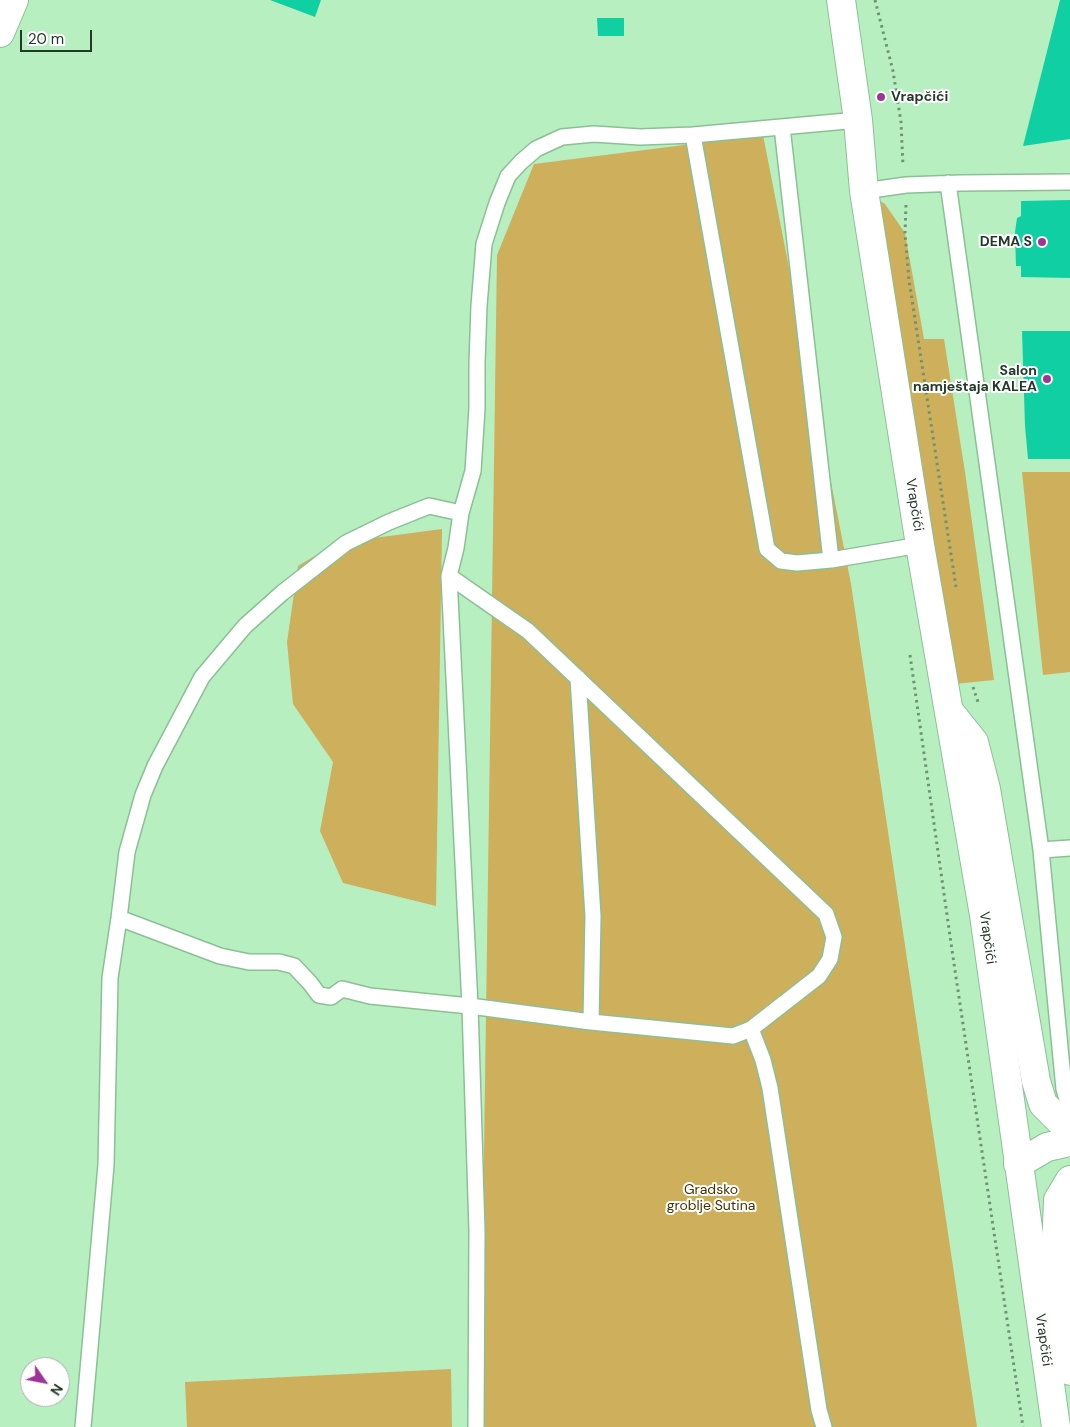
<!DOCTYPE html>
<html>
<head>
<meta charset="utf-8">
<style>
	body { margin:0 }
	#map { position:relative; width:1070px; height:1427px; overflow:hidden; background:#b8efc1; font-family:"DM Sans",sans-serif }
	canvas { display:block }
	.north { position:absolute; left:20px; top:1357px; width:50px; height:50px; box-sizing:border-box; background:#fff; border:1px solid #a7b0a9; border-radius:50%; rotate:123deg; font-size:14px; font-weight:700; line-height:20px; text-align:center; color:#243a28 }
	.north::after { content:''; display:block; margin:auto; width:18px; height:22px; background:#9d3599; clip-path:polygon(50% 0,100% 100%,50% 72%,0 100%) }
	.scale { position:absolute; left:20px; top:30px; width:72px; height:22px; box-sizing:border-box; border:2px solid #243a28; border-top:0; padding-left:6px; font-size:15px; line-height:18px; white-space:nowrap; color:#243a28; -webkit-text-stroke:4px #fff; paint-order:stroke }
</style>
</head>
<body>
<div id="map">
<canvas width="1070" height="1427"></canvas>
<div class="north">N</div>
<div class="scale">20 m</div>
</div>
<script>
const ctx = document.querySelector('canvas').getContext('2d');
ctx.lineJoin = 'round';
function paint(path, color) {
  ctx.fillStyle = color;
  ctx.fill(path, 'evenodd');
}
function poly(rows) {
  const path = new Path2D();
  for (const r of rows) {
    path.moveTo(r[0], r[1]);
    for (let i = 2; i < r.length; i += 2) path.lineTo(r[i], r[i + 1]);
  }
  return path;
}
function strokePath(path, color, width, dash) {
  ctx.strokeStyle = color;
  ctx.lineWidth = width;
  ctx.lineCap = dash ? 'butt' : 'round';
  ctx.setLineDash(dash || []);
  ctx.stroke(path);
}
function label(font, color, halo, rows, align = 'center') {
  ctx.font = font + ' "DM Sans",sans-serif';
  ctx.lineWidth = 4;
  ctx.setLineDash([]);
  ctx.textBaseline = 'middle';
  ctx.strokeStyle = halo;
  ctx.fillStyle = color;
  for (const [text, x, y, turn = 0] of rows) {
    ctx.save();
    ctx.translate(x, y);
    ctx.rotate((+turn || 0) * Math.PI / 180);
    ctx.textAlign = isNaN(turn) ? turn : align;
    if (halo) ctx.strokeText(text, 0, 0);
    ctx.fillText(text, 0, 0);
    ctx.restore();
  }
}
paint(poly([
	[763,135,851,584,977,1427,480,1427,497,255,534,164],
	[864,191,885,204,905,233,924,339,944,339,965,472,994,680,945,685],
	[1022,472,1070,472,1070,672,1043,675],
	[442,529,436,906,343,883,320,831,333,762,293,704,287,642,298,566,336,543],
	[451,1369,452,1427,187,1427,185,1382]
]), '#ceaf5b');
paint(poly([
	[270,0,321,0,315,17],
	[1060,0,1070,0,1070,139,1023,146],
	[597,18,624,18,624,36,598,36],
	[1070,200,1070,278,1021,277,1021,266,1016,266,1015,232,1017,218,1021,216,1021,201],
	[1022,331,1070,331,1070,459,1028,459,1025,426]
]), '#10d0a3');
const service = poly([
	[782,127,831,560],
	[693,135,767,549,781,561,797,563,831,560,920,545],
	[948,183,1041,850,1064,1089,1070,1110],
	[864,191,906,185,961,183,1070,182],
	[578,678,593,916,591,1022],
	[1041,850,1070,848],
	[119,918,220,956,249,962,279,962,294,966,310,983,319,995,331,997,342,989,370,996,470,1006,591,1022,733,1036,751,1029,819,976,830,959,834,937,826,914,528,631,449,576],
	[751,1029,763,1060,770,1088,819,1410,824,1427],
	[83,1427,106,1165,110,978,119,918,127,852,143,795,155,766,202,677,245,626,282,593,346,543,389,522,429,506,461,513],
	[476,1427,477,1231,470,1006,449,576,456,548,461,513,473,471,477,408,477,363,479,306,484,244,497,203,508,176,521,162,536,149,562,137,594,134,640,137,693,135,858,120]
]);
const minor = poly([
	[0,33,14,0],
	[950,712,974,742,986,789,1036,1081,1043,1104,1070,1131],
	[1018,1164,1047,1147,1070,1142],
	[1070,1180,1058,1200,1056,1251,1059,1287,1070,1371]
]);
const primary = poly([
	[841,0,858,120,864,191,920,545,984,915,1056,1427]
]);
strokePath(service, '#8bc095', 18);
strokePath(minor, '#8bc095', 30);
strokePath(primary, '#8bc095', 30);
strokePath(poly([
	[875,0,893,71,901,122,903,166],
	[906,205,905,233,909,280,956,587],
	[910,655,953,957,1023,1427],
	[973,687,979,705]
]), '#6d9373', 3, [2.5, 4]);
strokePath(service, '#fff', 15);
strokePath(minor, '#fff', 28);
strokePath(primary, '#fff', 28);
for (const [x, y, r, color] of [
	[881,97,5,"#9d3599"],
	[1042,242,5,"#9d3599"],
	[1047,379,5,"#9d3599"]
]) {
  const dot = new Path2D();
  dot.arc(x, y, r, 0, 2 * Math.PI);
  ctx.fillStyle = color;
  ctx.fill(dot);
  strokePath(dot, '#fff', 2);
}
label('bold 14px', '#243a28', '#fff', [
	["Vrapčići",891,97,"left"],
	["DEMA S",1032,242],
	["Salon",1037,371],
	["namještaja KALEA",1037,387]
], 'right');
label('14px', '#243a28', '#fff', [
	["Vrapčići",914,505,81],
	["Vrapčići",987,938,82],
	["Vrapčići",1043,1340,82]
]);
label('14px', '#463500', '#fff', [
	["Gradsko",711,1190],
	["groblje Sutina",711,1206]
]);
</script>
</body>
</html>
